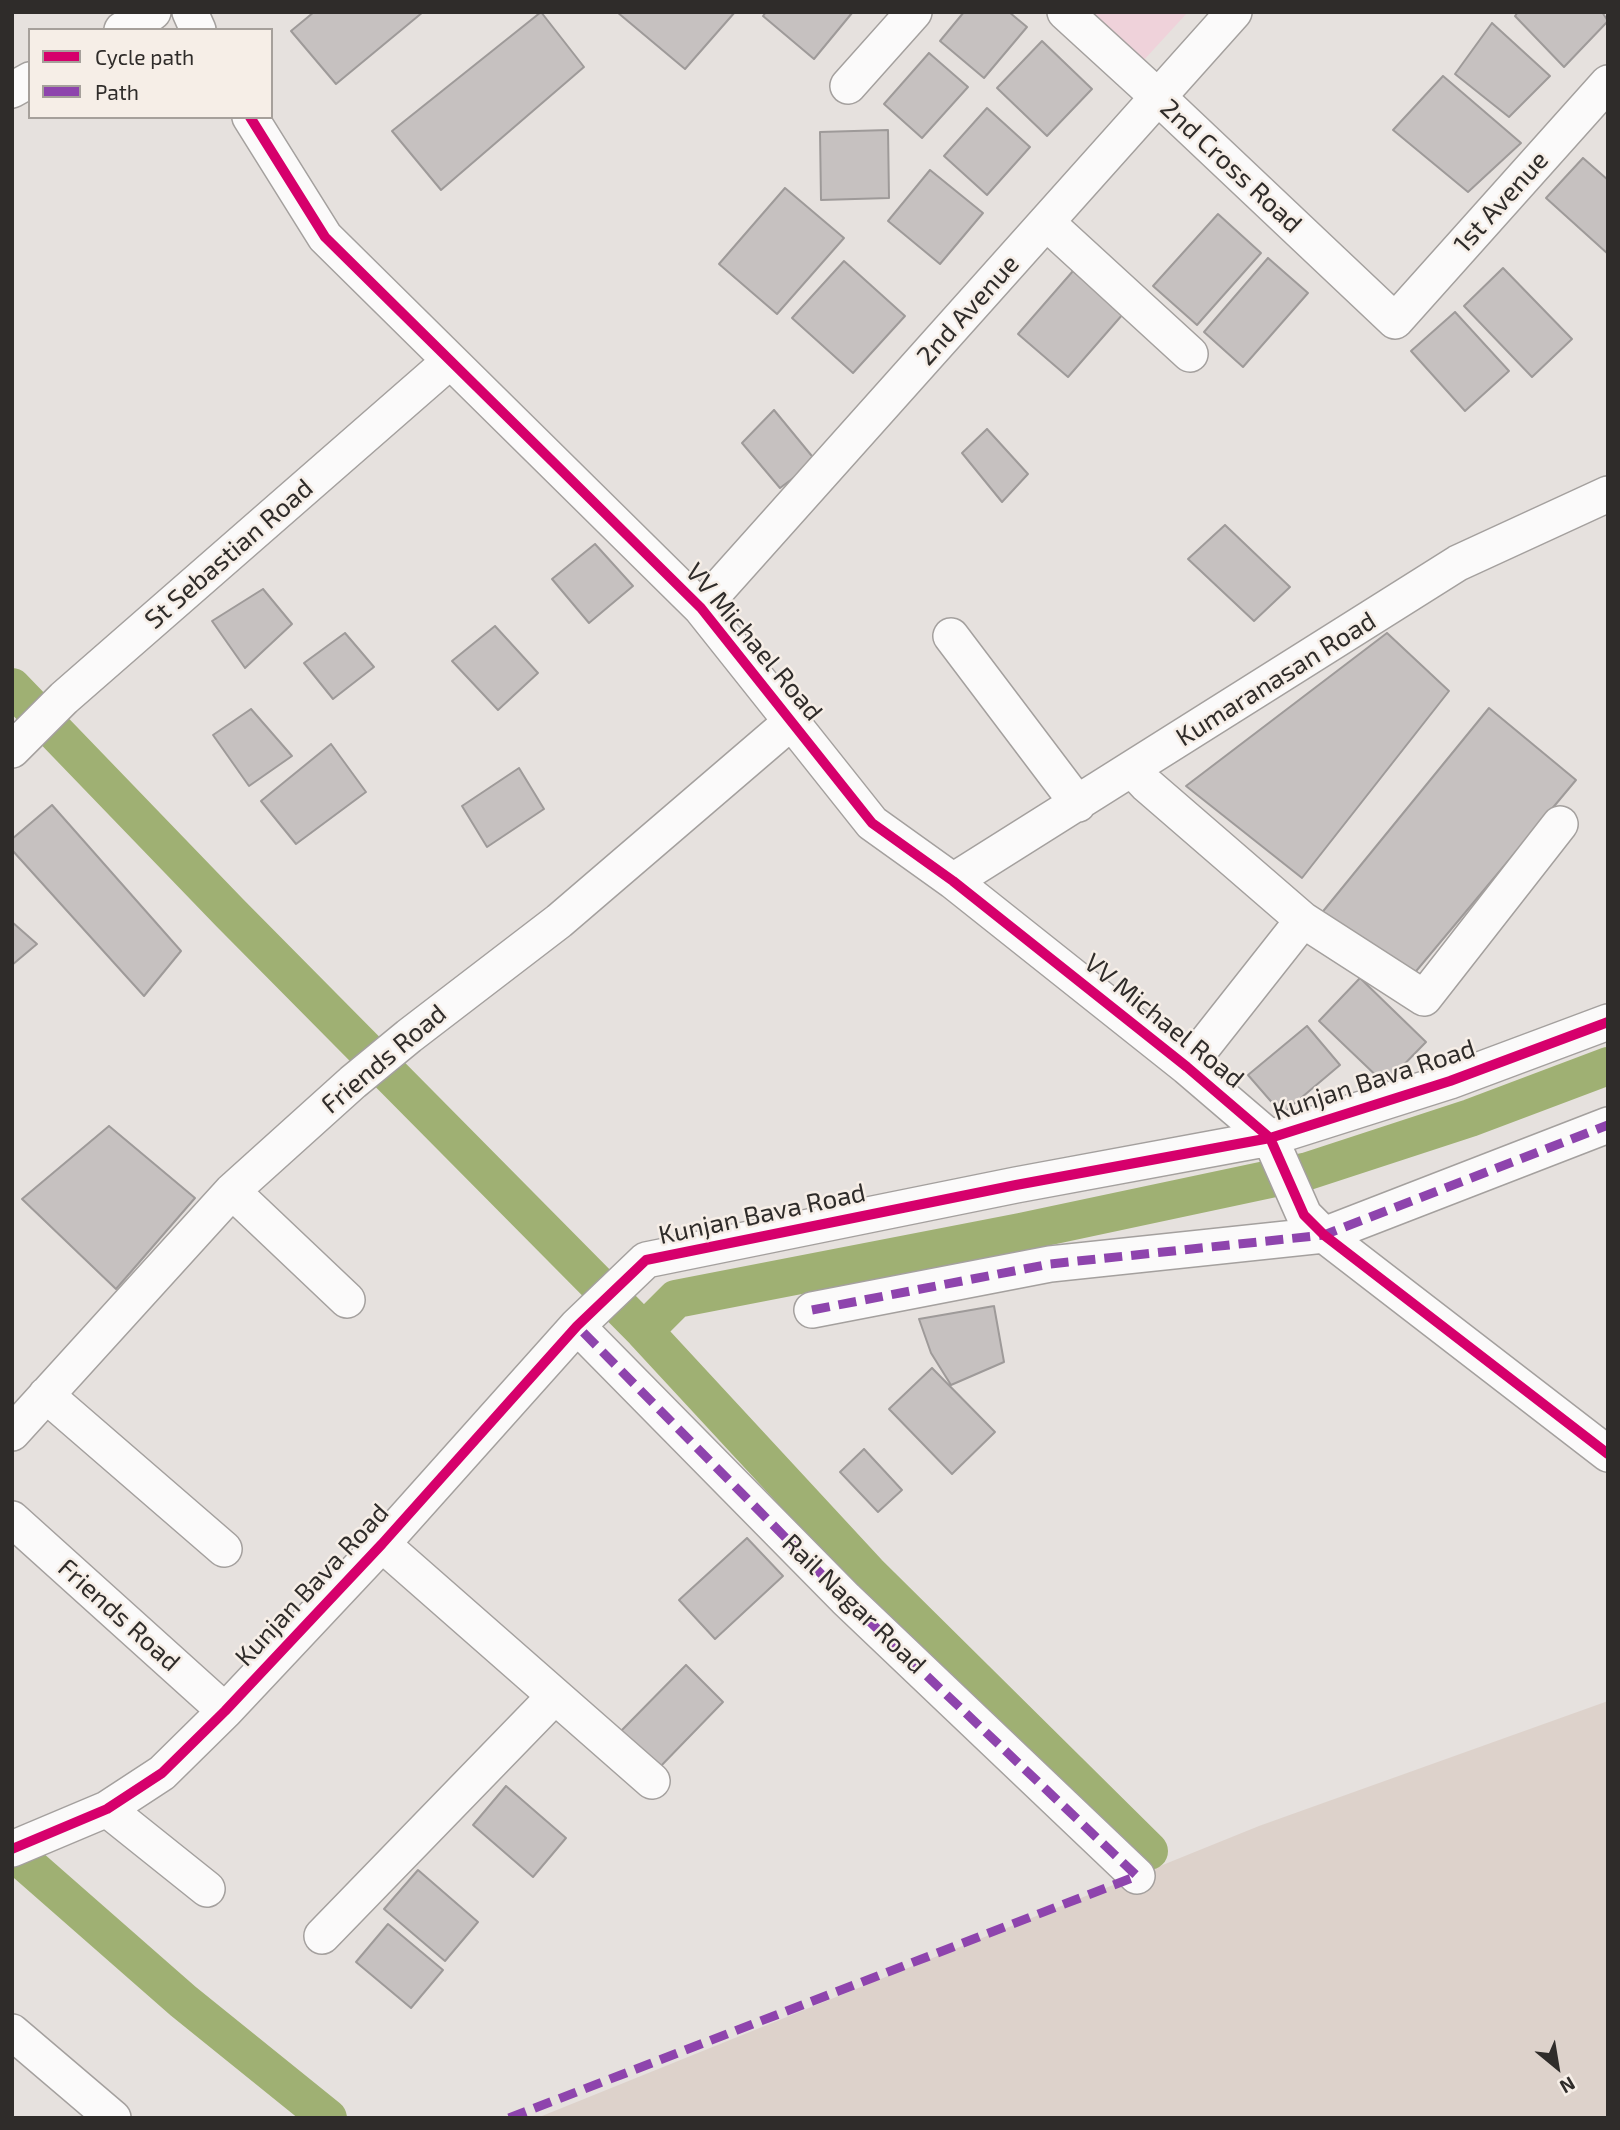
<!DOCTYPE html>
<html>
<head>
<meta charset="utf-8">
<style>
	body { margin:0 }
	#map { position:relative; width:1620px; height:2130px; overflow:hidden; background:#e6e1de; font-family:"Exo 2",sans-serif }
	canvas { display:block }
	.frame { position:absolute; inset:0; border:14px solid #2f2c2a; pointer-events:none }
	.legend { position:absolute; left:28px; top:28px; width:245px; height:91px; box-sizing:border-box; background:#f6eee7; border:2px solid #a6a09b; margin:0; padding:9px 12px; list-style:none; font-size:21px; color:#2f2c2a }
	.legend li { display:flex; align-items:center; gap:14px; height:35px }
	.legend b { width:35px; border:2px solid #a6a09b }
	.north { position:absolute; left:1522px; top:2032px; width:70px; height:70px; -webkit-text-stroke:5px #f6eee7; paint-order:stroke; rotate:150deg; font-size:19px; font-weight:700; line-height:28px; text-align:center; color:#2f2c2a }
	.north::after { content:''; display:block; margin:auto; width:24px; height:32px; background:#2f2c2a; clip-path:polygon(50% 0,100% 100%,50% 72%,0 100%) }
</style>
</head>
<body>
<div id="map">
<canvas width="1620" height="2130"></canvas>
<div class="frame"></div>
<ul class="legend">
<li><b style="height:9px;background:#d6006c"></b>Cycle path</li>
<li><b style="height:9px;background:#8e44ad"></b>Path</li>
</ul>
<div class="north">N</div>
</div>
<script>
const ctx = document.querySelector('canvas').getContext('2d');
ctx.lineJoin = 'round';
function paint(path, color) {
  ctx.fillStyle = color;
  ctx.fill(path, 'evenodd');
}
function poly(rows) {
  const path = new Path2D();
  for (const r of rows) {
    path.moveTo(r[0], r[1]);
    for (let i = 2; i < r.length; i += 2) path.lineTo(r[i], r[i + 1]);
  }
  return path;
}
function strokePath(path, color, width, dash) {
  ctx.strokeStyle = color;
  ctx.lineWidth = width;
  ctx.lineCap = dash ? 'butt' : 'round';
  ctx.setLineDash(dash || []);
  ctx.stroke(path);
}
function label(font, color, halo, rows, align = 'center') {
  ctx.font = font + ' "Exo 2",sans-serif';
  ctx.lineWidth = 5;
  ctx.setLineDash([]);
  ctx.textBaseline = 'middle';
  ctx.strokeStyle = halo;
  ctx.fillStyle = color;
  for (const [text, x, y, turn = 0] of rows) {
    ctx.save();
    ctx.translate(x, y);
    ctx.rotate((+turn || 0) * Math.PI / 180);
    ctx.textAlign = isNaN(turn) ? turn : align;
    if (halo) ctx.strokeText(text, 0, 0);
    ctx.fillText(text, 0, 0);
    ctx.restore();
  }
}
paint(poly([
	[1608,1701,1608,2118,537,2118,1259,1826]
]), '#ddd2cb');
paint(poly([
	[1091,12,1188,12,1143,61]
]), '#efd2da');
strokePath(poly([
	[12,687,230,913,644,1331,868,1573,1149,1851],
	[644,1331,676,1299,1021,1232,1308,1171,1470,1118,1608,1066],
	[12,1851,183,2001,328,2118]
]), '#9fb073', 38);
const building = poly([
	[314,12,423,12,336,84,291,31,314,12],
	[541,12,584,67,441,190,392,131,541,12],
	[617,12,735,12,685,69,617,12],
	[766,12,851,12,852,13,814,59,763,16,766,12],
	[964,12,1009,12,1027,27,984,78,940,41,964,12],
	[1518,12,1602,12,1608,21,1564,67,1515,16,1518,12],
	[1492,23,1550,76,1509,117,1455,74,1492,23],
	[1042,41,1092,89,1047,136,997,88,1042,41],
	[929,53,968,87,922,138,884,104,929,53],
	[1443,76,1521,143,1468,192,1393,130,1443,76],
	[987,108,1030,147,987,195,944,156,987,108],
	[888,130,889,198,821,200,820,132,888,130],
	[1583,158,1608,180,1608,254,1546,198,1583,158],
	[930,170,983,213,940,264,888,221,930,170],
	[785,188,844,238,777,314,719,264,785,188],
	[1218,214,1261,253,1197,325,1153,286,1218,214],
	[1268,258,1308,293,1243,367,1204,332,1268,258],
	[844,261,905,316,853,373,792,318,844,261],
	[1503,268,1572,339,1532,377,1464,306,1503,268],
	[1073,271,1123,314,1068,377,1018,334,1073,271],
	[1455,312,1509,371,1465,411,1411,351,1455,312],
	[774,410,816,461,780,488,742,443,774,410],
	[987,429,1028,474,1002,502,962,453,987,429],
	[1225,525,1290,587,1254,621,1188,559,1225,525],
	[595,544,633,586,589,623,552,579,595,544],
	[263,589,292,624,245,668,212,621,263,589],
	[495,626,538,673,498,710,452,661,495,626],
	[345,633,374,667,333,699,304,663,345,633],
	[1387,633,1449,691,1302,878,1186,786,1387,633],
	[1489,708,1576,780,1407,982,1320,915,1489,708],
	[251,709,292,756,249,786,213,735,251,709],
	[331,744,366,792,296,844,261,801,331,744],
	[519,768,544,809,487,847,462,806,519,768],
	[52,805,181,951,144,996,12,850,12,839,52,805],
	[12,922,37,944,12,965,12,922],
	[1360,978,1426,1042,1385,1084,1319,1021,1360,978],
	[1307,1026,1340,1065,1282,1114,1248,1075,1307,1026],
	[109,1126,195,1198,116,1289,22,1199,109,1126],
	[994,1306,1004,1362,951,1385,931,1353,919,1319,994,1306],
	[932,1368,995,1432,952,1474,889,1409,932,1368],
	[864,1449,902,1490,878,1512,840,1472,864,1449],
	[747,1538,783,1576,715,1639,679,1600,747,1538],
	[686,1665,723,1702,657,1770,619,1733,686,1665],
	[506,1786,566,1838,533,1877,473,1825,506,1786],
	[418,1870,478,1922,445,1961,384,1909,418,1870],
	[388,1924,443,1970,411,2008,356,1962,388,1924]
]);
paint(building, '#c6c1c0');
strokePath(building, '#9e9a99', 2);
const minor = poly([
	[190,12,198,30],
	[1065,12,1158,97,1395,321,1608,83],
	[122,30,153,12],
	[848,86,914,12],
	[12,90,30,80],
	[250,117,325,237,701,608,872,823,953,881,1187,1067,1270,1138,1304,1215,1324,1235,1608,1454],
	[1046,222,1190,354],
	[701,608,1234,12],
	[951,636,1078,804],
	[12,750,64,698,450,361],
	[1132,769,1147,785,1303,920],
	[953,881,1458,563,1608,494],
	[1187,1067,1303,920,1424,998,1560,824],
	[232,1191,347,1300],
	[812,1310,1050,1264,1324,1235,1608,1125],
	[577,1326,846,1599,1137,1876],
	[46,1395,224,1549],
	[12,1433,232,1191,353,1082,409,1036,559,921,791,722],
	[12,1519,225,1711],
	[382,1544,652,1781],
	[107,1809,207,1889],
	[12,1849,107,1809,162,1773,225,1711,382,1544,577,1326,646,1260,1016,1185,1270,1138,1450,1081,1608,1022],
	[322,1936,555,1696],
	[12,2032,113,2118]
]);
strokePath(minor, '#a4a09e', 38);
strokePath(minor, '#fbfafa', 35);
strokePath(poly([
	[812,1310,1050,1264,1324,1235,1608,1125],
	[509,2118,1137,1876,846,1599,577,1326]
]), '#8e44ad', 9, [18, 9]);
strokePath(poly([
	[250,117,325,237,701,608,872,823,953,881,1187,1067,1270,1138,1304,1215,1324,1235,1608,1454],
	[12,1849,107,1809,162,1773,225,1711,382,1544,577,1326,646,1260,1016,1185,1270,1138,1450,1081,1608,1022]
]), '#d6006c', 10);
label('26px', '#2f2c2a', '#f6eee7', [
	["2nd Cross Road",1231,166,43],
	["1st Avenue",1501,202,-48],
	["2nd Avenue",968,310,-48],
	["St Sebastian Road",229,554,-41],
	["VV Michael Road",754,642,50],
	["Kumaranasan Road",1276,679,-32],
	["VV Michael Road",1164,1021,39],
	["Friends Road",384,1059,-40],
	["Kunjan Bava Road",1374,1080,-18],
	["Kunjan Bava Road",762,1214,-12],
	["Kunjan Bava Road",312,1585,-47],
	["Rail Nagar Road",854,1604,44],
	["Friends Road",119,1615,42]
]);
</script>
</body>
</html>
